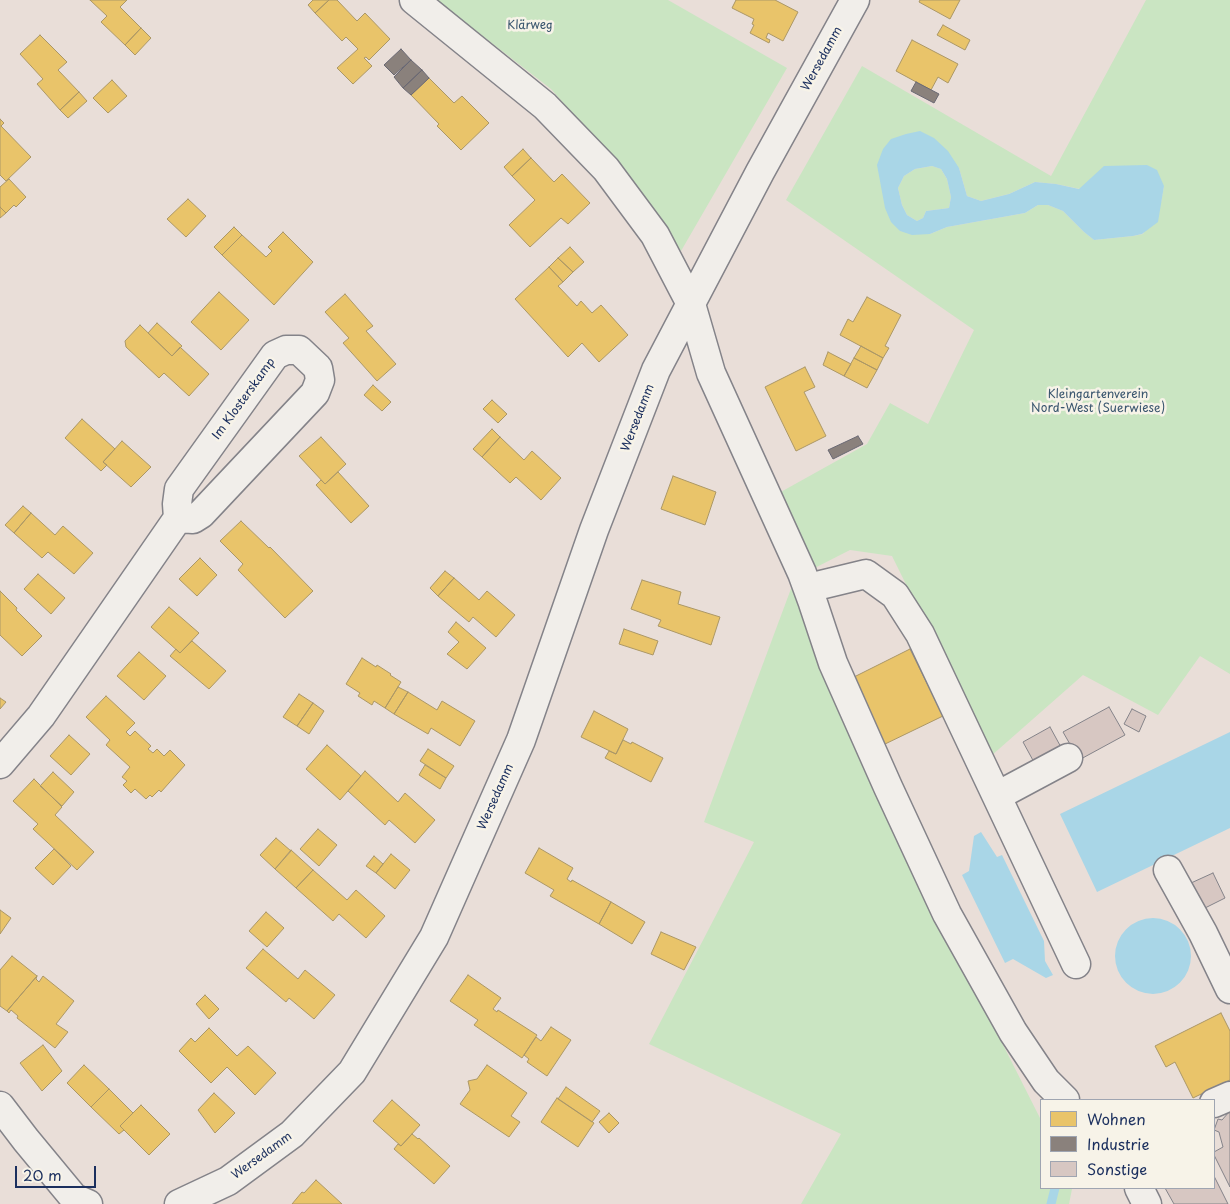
<!DOCTYPE html>
<html>
<head>
<meta charset="utf-8">
<style>
	body { margin:0 }
	#map { position:relative; width:1230px; height:1204px; overflow:hidden; background:#e9ded8; font-family:"Playpen Sans",sans-serif }
	canvas { display:block }
	.legend { position:absolute; left:1040px; top:1099px; width:175px; height:90px; box-sizing:border-box; background:#f7f3e8; border:1px solid #9fa5b1; margin:0; padding:6px 9px; list-style:none; font-size:15px; color:#1b2f5e }
	.legend li { display:flex; align-items:center; gap:10px; height:25px }
	.legend b { width:25px; border:1px solid #9fa5b1 }
	.scale { position:absolute; left:15px; top:1166px; width:81px; height:22px; box-sizing:border-box; border:2px solid #1b2f5e; border-top:0; padding-left:6px; font-size:15px; line-height:18px; white-space:nowrap; color:#1b2f5e; -webkit-text-stroke:4px #f7f3e8; paint-order:stroke }
</style>
</head>
<body>
<div id="map">
<canvas width="1230" height="1204"></canvas>
<ul class="legend">
<li><b style="height:14px;background:#e9c46a"></b>Wohnen</li>
<li><b style="height:14px;background:#8a817c"></b>Industrie</li>
<li><b style="height:14px;background:#d7c7c2"></b>Sonstige</li>
</ul>
<div class="scale">20 m</div>
</div>
<script>
const ctx = document.querySelector('canvas').getContext('2d');
ctx.lineJoin = 'round';
function paint(path, color) {
  ctx.fillStyle = color;
  ctx.fill(path, 'evenodd');
}
function poly(rows) {
  const path = new Path2D();
  for (const r of rows) {
    if (r.length === 3) {
      path.moveTo(r[0] + r[2], r[1]);
      path.arc(r[0], r[1], r[2], 0, 2 * Math.PI);
      continue;
    }
    path.moveTo(r[0], r[1]);
    for (let i = 2; i < r.length; i += 2) path.lineTo(r[i], r[i + 1]);
  }
  return path;
}
function strokePath(path, color, width, dash) {
  ctx.strokeStyle = color;
  ctx.lineWidth = width;
  ctx.lineCap = dash ? 'butt' : 'round';
  ctx.setLineDash(dash || []);
  ctx.stroke(path);
}
function label(font, color, halo, rows, align = 'center') {
  ctx.font = font + ' "Playpen Sans",sans-serif';
  ctx.lineWidth = 5;
  ctx.setLineDash([]);
  ctx.textBaseline = 'middle';
  ctx.strokeStyle = halo;
  ctx.fillStyle = color;
  for (const [text, x, y, turn = 0] of rows) {
    ctx.save();
    ctx.translate(x, y);
    ctx.rotate((+turn || 0) * Math.PI / 180);
    ctx.textAlign = isNaN(turn) ? turn : align;
    if (halo) ctx.strokeText(text, 0, 0);
    ctx.fillText(text, 0, 0);
    ctx.restore();
  }
}
paint(poly([
	[436,0,668,0,787,68,681,251,615,162,551,89],
	[1146,0,1230,0,1230,674,1200,656,1158,715,1083,675,991,756,892,556,850,550,795,578,936,912,1041,1120,1041,1188,1072,1188,1072,1189,1069,1204,801,1204,841,1134,649,1044,754,842,704,822,795,578,761,503,867,444,890,403,928,424,974,330,786,200,862,66,1051,176],
	[891,139,959,168,967,196,981,201,1009,194,1035,182,1056,184,1080,189,1164,186,1161,202,1143,234,1133,236,1094,240,1084,232,1063,211,1048,205,1038,205,1025,213,947,227,930,234,900,231],
	[932,166,941,169,947,179,951,197,949,208,926,211,923,218,917,221,907,215,902,205,898,188,904,176,915,169]
]), '#cae5c2');
paint(poly([
	[920,131,934,138,948,151,959,168,967,196,981,201,1009,194,1035,182,1056,184,1079,189,1104,166,1147,165,1157,170,1164,186,1158,222,1142,234,1133,236,1094,240,1084,232,1063,211,1048,205,1038,205,1025,213,947,227,930,234,912,235,900,231,891,222,885,208,877,165,883,149,891,139,906,134],
	[932,166,941,169,947,179,951,197,949,208,926,211,923,218,917,221,907,215,902,205,898,188,904,176,915,169],
	[1230,732,1230,828,1097,892,1060,814],
	[981,832,997,857,1002,855,1044,941,1045,961,1053,975,1046,978,1013,959,1005,963,962,875,969,871,974,836],
	[1153,956,38]
]), '#a9d6e7');
const homes = poly([
	[90,0,127,0,120,7,141,28,125,45,101,22,107,16,90,0],
	[313,0,329,0,315,13,308,5,313,0],
	[329,0,337,0,357,21,365,13,390,39,369,60,366,57,364,58,372,66,353,84,337,68,358,49,346,37,342,41,315,13,329,0],
	[736,0,775,0,798,12,783,41,768,33,766,38,770,40,769,43,750,33,754,25,752,24,754,19,732,8,736,0],
	[920,0,960,0,950,19,919,2,920,0],
	[943,25,970,40,965,50,937,35,943,25],
	[141,28,151,38,135,55,125,45,141,28],
	[40,35,67,62,58,70,79,92,60,110,37,84,43,79,20,54,40,35],
	[912,40,958,64,948,83,938,77,931,90,896,71,912,40],
	[429,78,454,103,462,96,489,123,461,150,437,126,439,124,411,95,429,78],
	[112,80,127,96,108,113,93,98,112,80],
	[79,92,87,101,68,118,60,110,79,92],
	[0,119,4,123,1,126,31,157,6,181,0,175,0,119],
	[523,149,531,158,512,176,504,167,523,149],
	[531,158,554,182,562,174,590,203,568,224,561,218,530,247,509,225,535,200,512,176,531,158],
	[9,179,26,197,16,207,14,205,6,213,0,207,0,187,9,179],
	[188,199,206,216,186,237,167,219,188,199],
	[0,207,6,213,0,218,0,207],
	[234,227,242,235,222,255,214,247,234,227],
	[283,232,313,262,274,305,222,255,242,235,266,257,272,251,268,247,283,232],
	[570,247,584,262,573,272,558,258,570,247],
	[558,258,573,272,563,282,549,267,558,258],
	[549,267,563,282,558,286,577,306,581,301,592,313,601,305,628,335,599,362,582,343,568,357,515,299,549,267],
	[219,292,249,320,221,350,191,322,219,292],
	[345,294,373,326,366,331,396,364,377,381,343,343,349,338,325,312,345,294],
	[867,297,901,315,885,346,889,348,883,358,840,335,848,319,853,322,867,297],
	[157,323,182,346,172,356,148,333,157,323],
	[140,325,172,356,180,347,209,374,189,396,164,373,159,378,126,347,125,341,140,325],
	[861,346,883,358,877,370,854,358,861,346],
	[828,352,851,364,844,376,823,365,828,352],
	[854,358,877,370,867,388,844,376,854,358],
	[805,367,815,387,804,392,826,436,796,451,765,387,805,367],
	[373,385,391,402,382,411,364,395,373,385],
	[492,400,507,414,498,423,483,409,492,400],
	[82,419,115,449,103,462,107,465,101,471,65,438,82,419],
	[492,429,500,437,482,457,473,449,492,429],
	[321,437,346,464,325,484,299,456,321,437],
	[500,437,524,460,532,451,561,478,541,500,516,477,510,483,482,457,500,437],
	[122,441,151,467,131,487,103,462,122,441],
	[338,472,369,506,351,523,316,485,321,480,325,484,338,472],
	[673,476,716,492,705,525,661,509,673,476],
	[23,506,31,513,14,533,5,525,23,506],
	[31,513,55,535,63,526,93,553,74,574,48,552,42,558,14,533,31,513],
	[241,521,269,548,270,547,313,591,285,618,238,570,243,564,220,541,241,521],
	[200,558,217,575,197,596,179,579,200,558],
	[445,571,454,578,438,596,430,588,445,571],
	[38,574,65,598,51,614,24,589,38,574],
	[454,578,479,600,487,591,515,615,496,637,473,617,469,622,438,596,454,578],
	[642,580,681,592,678,604,720,617,711,645,658,626,661,620,631,609,642,580],
	[0,591,17,608,16,610,42,636,22,656,0,635,0,591],
	[169,607,199,633,180,653,151,627,169,607],
	[456,622,486,648,467,669,447,654,459,642,448,632,456,622],
	[624,629,658,641,653,655,619,644,624,629],
	[192,641,226,671,209,689,170,656,176,649,180,653,192,641],
	[910,649,943,716,883,745,850,679,910,649],
	[139,652,166,676,144,700,117,676,139,652],
	[362,658,376,667,377,665,391,674,390,675,401,682,385,708,374,701,372,705,358,696,360,693,346,684,362,658],
	[398,687,408,692,394,714,385,708,398,687],
	[408,692,437,710,442,701,475,721,460,746,431,728,428,734,394,714,408,692],
	[299,694,313,703,297,726,283,717,299,694],
	[106,696,135,723,126,732,130,736,135,731,151,746,148,749,153,753,157,749,164,756,170,750,185,765,161,792,159,790,152,797,150,795,146,799,135,789,131,793,123,785,127,781,122,777,130,767,106,745,110,740,86,717,106,696],
	[0,698,6,702,0,709,0,698],
	[313,703,324,711,309,734,297,726,313,703],
	[594,711,628,729,616,754,581,737,594,711],
	[69,735,90,754,71,775,50,756,69,735],
	[623,740,631,744,632,742,663,758,651,782,605,758,609,751,616,754,623,740],
	[327,745,361,776,340,800,306,769,327,745],
	[428,749,454,766,446,778,420,761,428,749],
	[425,765,446,778,440,789,419,775,425,765],
	[365,771,398,802,405,793,435,820,415,843,389,820,385,825,348,791,365,771],
	[53,772,74,792,62,806,40,786,53,772],
	[34,779,62,807,55,815,94,852,77,870,33,829,38,824,13,801,34,779],
	[318,829,337,845,319,866,300,849,318,829],
	[276,838,291,851,275,869,260,855,276,838],
	[539,848,573,868,567,879,571,882,572,880,611,902,599,924,550,896,554,890,525,873,539,848],
	[54,849,71,866,53,885,35,868,54,849],
	[291,850,313,870,296,888,275,869,291,850],
	[391,854,410,870,395,889,376,873,391,854],
	[374,856,383,864,376,873,366,866,374,856],
	[313,870,347,900,356,890,385,916,366,938,339,914,333,921,296,888,313,870],
	[611,902,645,922,632,944,599,924,611,902],
	[0,910,11,918,0,934,0,910],
	[266,912,284,928,267,947,249,931,266,912],
	[661,932,696,947,684,970,651,954,661,932],
	[263,949,298,979,305,970,335,995,314,1019,289,998,286,1002,246,968,263,949],
	[12,956,37,976,7,1011,0,1006,0,970,12,956],
	[468,975,501,998,493,1009,497,1012,498,1010,537,1035,522,1058,474,1025,478,1020,450,1001,468,975],
	[37,976,36,979,39,982,43,976,74,1001,56,1024,68,1032,55,1048,17,1018,18,1016,11,1010,9,1013,7,1011,37,976],
	[205,995,219,1009,209,1019,196,1004,205,995],
	[1221,1013,1230,1031,1230,1080,1193,1098,1175,1062,1166,1067,1155,1046,1221,1013],
	[551,1027,571,1040,547,1076,527,1062,529,1059,524,1055,536,1037,541,1041,551,1027],
	[209,1028,237,1056,248,1046,276,1073,255,1095,227,1067,211,1083,179,1051,191,1038,195,1042,209,1028],
	[43,1045,62,1071,42,1091,20,1063,43,1045],
	[84,1065,109,1089,91,1107,67,1083,84,1065],
	[487,1065,527,1093,511,1116,520,1122,509,1137,460,1104,470,1090,468,1081,477,1079,487,1065],
	[566,1087,600,1111,592,1122,558,1099,566,1087],
	[109,1089,133,1113,120,1126,124,1130,119,1134,91,1107,109,1089],
	[214,1093,235,1113,215,1133,198,1110,214,1093],
	[557,1098,594,1123,578,1147,541,1122,557,1098],
	[392,1100,420,1125,401,1146,373,1121,392,1100],
	[141,1105,170,1134,149,1155,120,1126,141,1105],
	[609,1113,619,1123,609,1133,599,1122,609,1113],
	[412,1134,418,1139,419,1138,450,1166,434,1184,394,1149,398,1144,401,1146,412,1134],
	[316,1180,342,1204,292,1204,302,1192,304,1193,316,1180]
]);
paint(homes, '#e9c46a');
strokePath(homes, '#ab9766', 1);
const industry = poly([
	[401,49,411,60,394,75,384,65,401,49],
	[411,60,422,70,403,88,394,77,411,60],
	[422,70,429,78,411,95,403,88,422,70],
	[916,82,939,94,934,103,911,91,916,82],
	[858,436,863,444,833,459,828,450,858,436]
]);
paint(industry, '#8a817c');
strokePath(industry, '#696873', 1);
strokePath(poly([
	[1051,1204,1055,1188]
]), '#a9d6e7', 9);
const building = poly([
	[1109,707,1125,735,1079,760,1063,732,1109,707],
	[1132,709,1146,716,1139,732,1124,724,1132,709],
	[1050,727,1062,749,1035,764,1023,742,1050,727],
	[1213,873,1225,898,1203,909,1191,883,1213,873],
	[1229,1112,1230,1112,1230,1187,1214,1155,1214,1152,1223,1147,1220,1136,1219,1132,1214,1130,1218,1119,1222,1120,1229,1112],
	[1214,1176,1228,1204,1174,1204,1165,1188,1214,1188,1214,1176]
]);
paint(building, '#d7c7c2');
strokePath(building, '#848389', 1);
const minor = poly([
	[414,0,545,106,606,169,655,235,691,304,711,373,802,573,813,603,833,663,888,787,947,914,1013,1032,1046,1081,1065,1100],
	[808,588,866,574,895,595,920,634,1076,964],
	[0,764,41,716,178,518,177,504,179,489,275,355,286,350,299,350,318,368,320,380,315,393,201,514,193,519,178,518],
	[997,796,1068,758],
	[1168,870,1203,933,1230,989],
	[1214,1103,1230,1096],
	[0,1106,26,1140,74,1198,88,1204],
	[1139,1188,1147,1204],
	[179,1204,228,1181,292,1134,352,1072,434,937,521,740,594,530,656,370,760,172,855,0]
]);
strokePath(minor, '#848389', 31);
strokePath(minor, '#f1eeea', 28);
label('12px', '#39556e', '#f7f3e8', [
	["Klärweg",530,26],
	["Kleingartenverein",1098,395],
	["Nord-West (Suerwiese)",1098,409]
]);
label('12px', '#1b2f5e', '#f7f3e8', [
	["Wersedamm",822,59,-61],
	["Im Klosterskamp",244,399,-54],
	["Wersedamm",638,418,-69],
	["Wersedamm",496,797,-66],
	["Wersedamm",262,1156,-36]
]);
</script>
</body>
</html>
